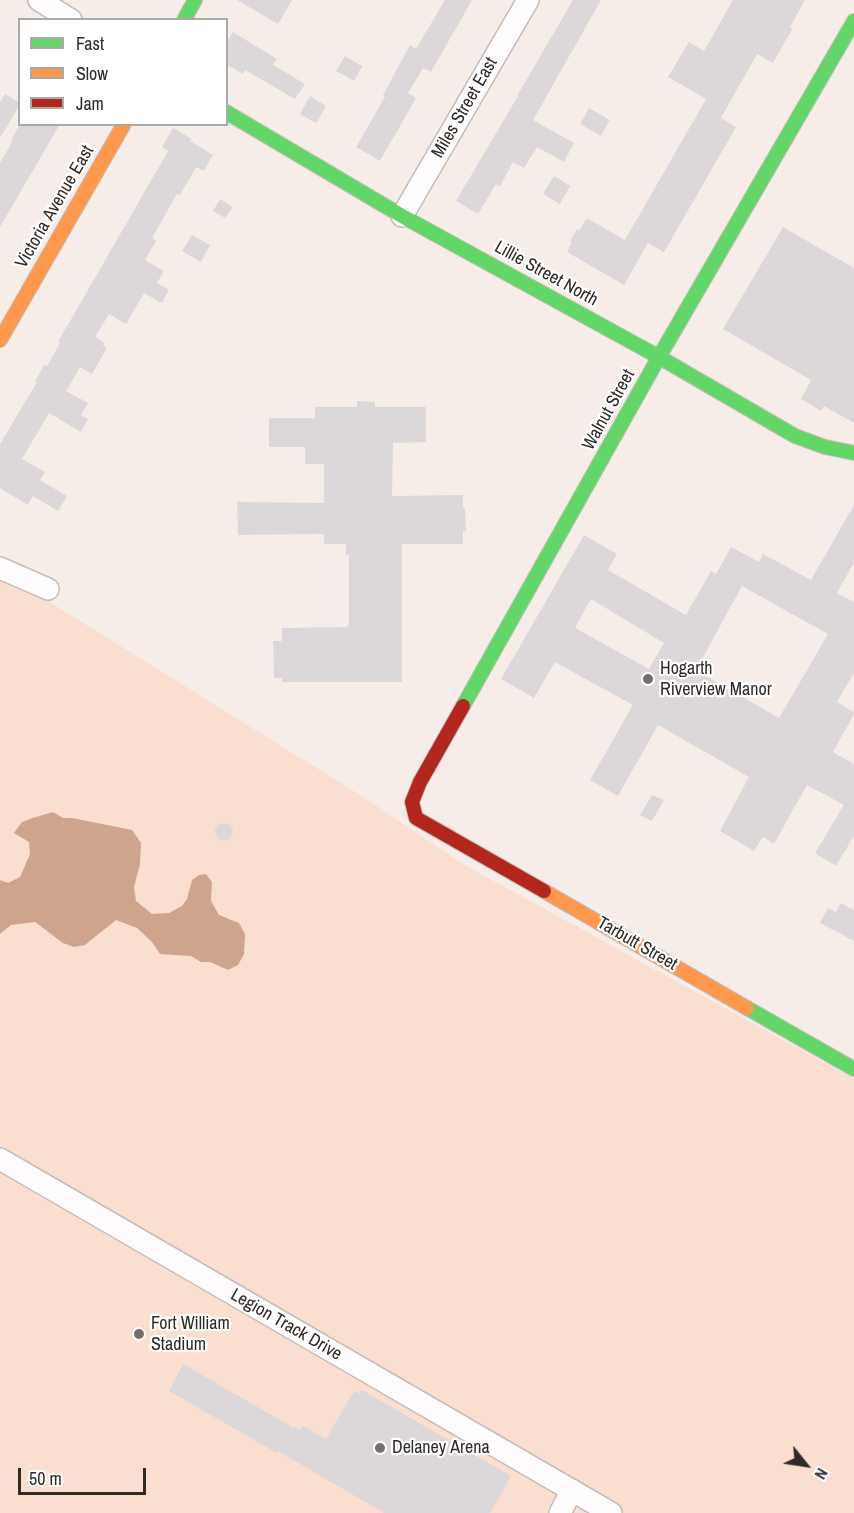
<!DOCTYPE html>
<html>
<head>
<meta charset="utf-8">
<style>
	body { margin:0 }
	#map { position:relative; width:854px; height:1513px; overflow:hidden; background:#f6ede9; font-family:"Archivo Narrow",sans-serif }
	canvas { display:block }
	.legend { position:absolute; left:18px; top:18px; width:210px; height:108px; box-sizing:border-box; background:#fff; border:2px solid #acaaa9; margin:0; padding:8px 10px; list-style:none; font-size:18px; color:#302a27 }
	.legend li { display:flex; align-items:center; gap:12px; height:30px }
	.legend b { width:30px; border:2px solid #acaaa9 }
	.north { position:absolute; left:776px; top:1435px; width:60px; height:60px; -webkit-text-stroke:4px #fff; paint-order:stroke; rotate:120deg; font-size:16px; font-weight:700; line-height:24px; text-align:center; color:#302a27 }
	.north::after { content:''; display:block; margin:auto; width:21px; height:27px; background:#302a27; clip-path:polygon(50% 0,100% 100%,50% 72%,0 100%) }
	.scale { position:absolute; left:18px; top:1468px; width:128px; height:27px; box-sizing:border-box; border:3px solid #302a27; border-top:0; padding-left:8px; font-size:18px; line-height:21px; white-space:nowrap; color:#302a27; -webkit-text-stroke:4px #fff; paint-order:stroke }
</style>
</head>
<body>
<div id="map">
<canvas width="854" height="1513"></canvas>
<ul class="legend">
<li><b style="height:8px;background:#63d668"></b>Fast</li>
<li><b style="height:8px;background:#ff974d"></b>Slow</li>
<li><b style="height:8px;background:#b3261e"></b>Jam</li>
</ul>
<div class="north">N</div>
<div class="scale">50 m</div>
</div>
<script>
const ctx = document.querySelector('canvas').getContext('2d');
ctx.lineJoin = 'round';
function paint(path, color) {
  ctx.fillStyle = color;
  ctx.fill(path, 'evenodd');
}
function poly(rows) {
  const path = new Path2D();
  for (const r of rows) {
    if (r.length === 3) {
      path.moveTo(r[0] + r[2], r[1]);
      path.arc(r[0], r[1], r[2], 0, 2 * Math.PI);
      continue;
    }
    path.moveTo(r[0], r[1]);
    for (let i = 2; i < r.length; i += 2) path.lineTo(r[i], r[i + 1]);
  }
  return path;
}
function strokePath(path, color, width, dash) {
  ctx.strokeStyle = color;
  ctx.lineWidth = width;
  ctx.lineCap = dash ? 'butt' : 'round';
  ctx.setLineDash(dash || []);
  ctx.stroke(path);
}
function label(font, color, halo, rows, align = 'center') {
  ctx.font = font + ' "Archivo Narrow",sans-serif';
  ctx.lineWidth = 4.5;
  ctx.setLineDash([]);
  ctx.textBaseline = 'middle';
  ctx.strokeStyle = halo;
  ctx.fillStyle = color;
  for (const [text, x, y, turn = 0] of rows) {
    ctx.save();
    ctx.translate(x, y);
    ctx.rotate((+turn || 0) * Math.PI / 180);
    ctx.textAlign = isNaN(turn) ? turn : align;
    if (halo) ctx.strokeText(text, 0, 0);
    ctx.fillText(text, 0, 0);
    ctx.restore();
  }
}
paint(poly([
	[0,575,35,593,365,798,463,864,854,1079,854,1513,0,1513]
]), '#faded0');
paint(poly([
	[53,812,63,818,72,818,132,830,141,843,140,864,134,887,136,901,152,914,169,913,182,906,187,899,192,880,199,875,206,874,212,882,211,901,219,915,239,923,245,934,244,954,238,965,228,970,210,962,201,962,191,956,160,954,152,942,137,928,116,920,85,945,74,947,63,943,35,922,11,925,0,934,0,880,8,883,20,877,30,854,29,842,14,833,22,822,33,818]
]), '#cea48d');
paint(poly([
	[237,0,292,0,278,24],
	[445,0,472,0,431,72,423,68,408,93,416,98,380,161,356,147,385,97,383,95,410,45,416,49],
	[573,0,601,0,533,120,574,143,564,162,537,147,524,168,513,162,500,186,496,184,478,214,456,201,518,96,517,96],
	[733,0,805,0,790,27,793,28,773,63,757,54,721,118,736,127,664,252,648,243,624,285,567,252,572,242,570,241,577,229,579,231,587,218,625,240,706,99,668,77,689,42,704,51],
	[233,32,277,59,273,65,305,84,295,99,245,70,243,74,226,64,226,43],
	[345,56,362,66,354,81,336,71],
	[5,94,20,103,20,104,0,138,0,102],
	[310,96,326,106,316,123,300,114],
	[589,108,610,120,601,136,580,124],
	[20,124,60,124,0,227,0,163,12,142,11,141],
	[173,128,192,139,190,141,213,155,204,171,196,167,180,195,177,194,152,238,156,241,145,260,164,271,157,283,169,290,162,303,144,293,126,324,109,314,95,337,104,342,103,345,107,348,92,374,80,367,66,391,88,403,81,415,88,419,81,432,49,413,22,459,45,472,40,480,67,496,58,511,33,496,28,505,0,488,0,444,37,382,35,381,44,365,47,366,60,343,58,342,168,151,162,147],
	[554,176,570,186,560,204,543,194],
	[220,199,233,207,225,218,213,211],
	[783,227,854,268,854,423,824,406,821,411,801,399,811,380,723,329],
	[192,235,210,245,201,262,182,251],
	[357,401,375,402,375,407,426,407,426,442,393,443,392,496,463,495,463,508,465,508,466,531,463,531,463,544,402,544,402,682,282,682,282,678,274,678,273,641,282,641,282,628,347,627,347,625,349,625,349,555,346,555,346,544,324,544,324,534,238,535,237,502,324,503,324,464,305,464,305,447,269,447,269,418,315,418,315,407,357,407],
	[854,505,854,563,837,593,854,602,854,673,837,702,854,712,854,714,833,752,854,764,854,836,836,866,815,853,844,805,807,785,774,844,763,837,754,851,720,831,749,777,658,725,618,796,590,780,633,705,555,662,534,698,501,679,584,535,617,554,608,570,686,615,711,571,716,574,731,547,759,562,763,554,811,580],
	[742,586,828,634,779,718,696,670],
	[591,599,664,643,649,669,575,628],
	[652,795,664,800,652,821,640,815],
	[224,832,9],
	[841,903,854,910,854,941,820,923,828,908,836,912],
	[183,1364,294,1428,294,1426,300,1430,303,1426,326,1439,354,1391,360,1394,362,1390,511,1476,490,1513,384,1513,278,1451,277,1453,169,1391]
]), '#dcd8d9');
const street = poly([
	[39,0,71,20],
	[402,216,528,0],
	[0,568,48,589],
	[0,1159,611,1513],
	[560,1513,572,1490]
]);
const fast = poly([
	[184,20,195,0],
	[226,112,402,216,659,357,795,436,825,447,854,453],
	[463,706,659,357,854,21],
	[747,1008,854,1069]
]);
const slow = poly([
	[0,340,124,124],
	[544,891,747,1008]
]);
const jam = poly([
	[463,706,420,782,412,802,416,818,544,891]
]);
strokePath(street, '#c4bdba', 24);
strokePath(fast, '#c4bdba', 16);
strokePath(slow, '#c4bdba', 16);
strokePath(jam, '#c4bdba', 16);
strokePath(street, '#fefcfc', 21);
strokePath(fast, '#63d668', 14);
strokePath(slow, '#ff974d', 14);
strokePath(jam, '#b3261e', 14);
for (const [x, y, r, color] of [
	[648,679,6,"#756e6b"],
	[139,1334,6,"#756e6b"],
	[380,1448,6,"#756e6b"]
]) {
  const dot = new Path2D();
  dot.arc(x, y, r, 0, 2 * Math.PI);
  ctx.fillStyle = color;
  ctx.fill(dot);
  strokePath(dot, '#fff', 2);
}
label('18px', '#302a27', '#fff', [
	["Miles Street East",465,108,-60],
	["Victoria Avenue East",55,207,-60],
	["Lillie Street North",546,274,29],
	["Walnut Street",609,410,-61],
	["Tarbutt Street",637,944,30],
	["Legion Track Drive",286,1325,30]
]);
label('18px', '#302a27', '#fff', [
	["Hogarth",660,669],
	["Riverview Manor",660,690],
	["Fort William",151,1324],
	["Stadium",151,1345],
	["Delaney Arena",392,1448]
], 'left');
</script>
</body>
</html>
